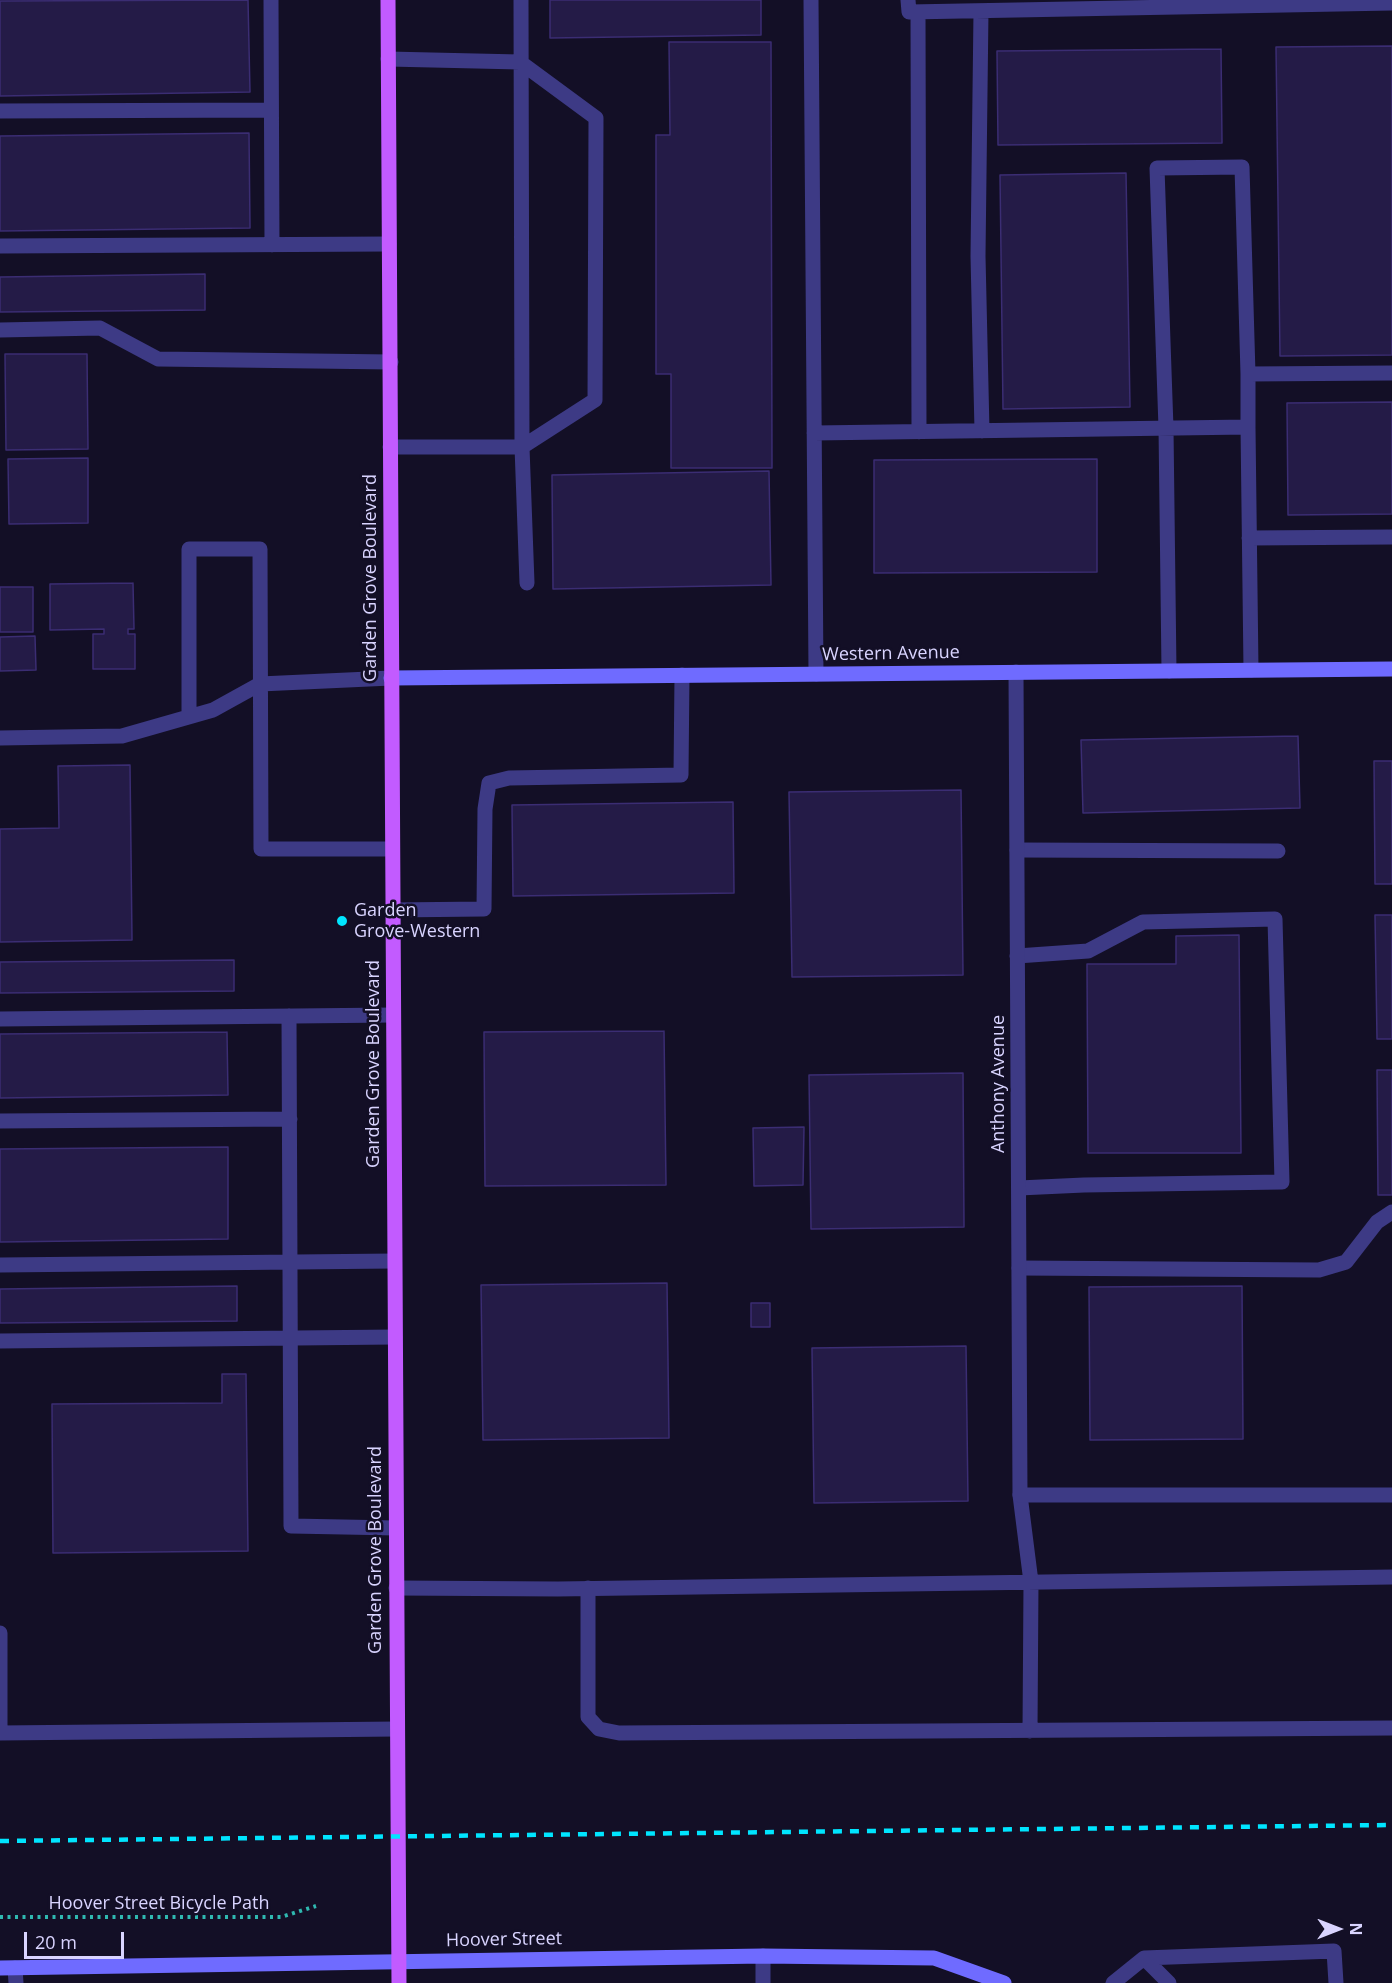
<!DOCTYPE html>
<html>
<head>
<meta charset="utf-8">
<style>
	body { margin:0 }
	#map { position:relative; width:1392px; height:1983px; overflow:hidden; background:#130f26; font-family:"Open Sans",sans-serif }
	canvas { display:block }
	.north { position:absolute; left:1308px; top:1899px; width:60px; height:60px; -webkit-text-stroke:4px #130f26; paint-order:stroke; rotate:90deg; font-size:16px; font-weight:700; line-height:24px; text-align:center; color:#d9d4ff }
	.north::after { content:''; display:block; margin:auto; width:21px; height:27px; background:#d9d4ff; clip-path:polygon(50% 0,100% 100%,50% 72%,0 100%) }
	.scale { position:absolute; left:24px; top:1932px; width:100px; height:27px; box-sizing:border-box; border:3px solid #d9d4ff; border-top:0; padding-left:8px; font-size:18px; line-height:21px; white-space:nowrap; color:#d9d4ff; -webkit-text-stroke:4px #130f26; paint-order:stroke }
</style>
</head>
<body>
<div id="map">
<canvas width="1392" height="1983"></canvas>
<div class="north">N</div>
<div class="scale">20 m</div>
</div>
<script>
const ctx = document.querySelector('canvas').getContext('2d');
ctx.lineJoin = 'round';
function paint(path, color) {
  ctx.fillStyle = color;
  ctx.fill(path, 'evenodd');
}
function poly(rows) {
  const path = new Path2D();
  for (const r of rows) {
    path.moveTo(r[0], r[1]);
    for (let i = 2; i < r.length; i += 2) path.lineTo(r[i], r[i + 1]);
  }
  return path;
}
function strokePath(path, color, width, dash) {
  ctx.strokeStyle = color;
  ctx.lineWidth = width;
  ctx.lineCap = dash ? 'butt' : 'round';
  ctx.setLineDash(dash || []);
  ctx.stroke(path);
}
function label(font, color, halo, rows, align = 'center') {
  ctx.font = font + ' "Open Sans",sans-serif';
  ctx.lineWidth = 5;
  ctx.setLineDash([]);
  ctx.textBaseline = 'middle';
  ctx.strokeStyle = halo;
  ctx.fillStyle = color;
  for (const [text, x, y, turn = 0] of rows) {
    ctx.save();
    ctx.translate(x, y);
    ctx.rotate((+turn || 0) * Math.PI / 180);
    ctx.textAlign = isNaN(turn) ? turn : align;
    if (halo) ctx.strokeText(text, 0, 0);
    ctx.fillText(text, 0, 0);
    ctx.restore();
  }
}
const building = poly([
	[248,0,250,92,0,96,0,1,248,0],
	[550,0,761,0,761,35,550,38,550,0],
	[669,42,771,42,772,468,671,468,671,374,656,374,656,135,670,135,669,42],
	[1392,46,1392,355,1280,356,1276,47,1392,46],
	[1221,49,1222,143,998,145,997,51,1221,49],
	[249,133,250,228,0,231,0,136,249,133],
	[1126,173,1130,407,1003,409,1000,175,1126,173],
	[205,274,205,310,0,312,0,277,205,274],
	[5,354,87,354,88,449,6,450,5,354],
	[1392,402,1392,514,1288,515,1287,403,1392,402],
	[88,458,88,523,9,524,8,459,88,458],
	[1097,459,1097,572,874,573,874,460,1097,459],
	[769,471,771,585,553,589,552,475,769,471],
	[133,583,134,629,128,629,128,634,135,634,135,669,93,669,93,634,104,634,104,629,50,630,50,584,133,583],
	[0,587,33,587,33,632,0,632,0,587],
	[35,636,36,670,0,671,0,637,35,636],
	[1298,736,1300,808,1083,813,1081,740,1298,736],
	[1374,761,1392,761,1392,884,1375,884,1374,761],
	[130,765,132,940,0,942,0,829,59,828,58,766,130,765],
	[961,790,963,975,792,977,789,792,961,790],
	[733,802,734,893,513,896,512,805,733,802],
	[1375,915,1392,915,1392,1039,1377,1039,1375,915],
	[1239,935,1241,1153,1088,1153,1087,964,1176,964,1176,936,1239,935],
	[234,960,234,991,0,993,0,962,234,960],
	[664,1031,666,1185,485,1186,484,1032,664,1031],
	[227,1032,228,1095,0,1098,0,1034,227,1032],
	[1377,1070,1392,1070,1392,1195,1378,1195,1377,1070],
	[963,1073,964,1227,811,1229,809,1075,963,1073],
	[804,1127,803,1185,754,1186,753,1128,804,1127],
	[228,1147,228,1239,0,1242,0,1149,228,1147],
	[667,1283,669,1438,483,1440,481,1285,667,1283],
	[237,1286,237,1321,0,1323,0,1289,237,1286],
	[1242,1286,1243,1439,1090,1440,1089,1287,1242,1286],
	[751,1303,770,1303,770,1327,751,1327,751,1303],
	[966,1346,968,1501,814,1503,812,1348,966,1346],
	[222,1374,246,1374,248,1551,53,1553,52,1404,222,1403,222,1374]
]);
paint(building, '#241b47');
strokePath(building, '#3b2d73', 1.5);
strokePath(poly([
	[0,1917,281,1917,316,1906]
]), '#2fb8b0', 4, [3, 4.5]);
strokePath(poly([
	[271,0,272,245],
	[521,0,522,447,527,583],
	[811,0,816,674],
	[908,0,909,12,1392,3],
	[981,11,978,256,982,431],
	[918,12,919,432],
	[388,59,520,62,596,118,595,400,522,447,390,447],
	[0,111,271,110],
	[0,246,389,244],
	[0,330,100,328,158,359,391,362],
	[1248,427,1251,670],
	[814,433,1248,427,1248,374,1392,373],
	[1249,538,1392,537],
	[1169,671,1166,428,1157,168,1242,167,1248,374],
	[189,717,189,549,260,549,261,849,392,849],
	[0,738,122,736,213,710,260,684,391,678],
	[1017,850,1278,851],
	[392,910,484,909,485,809,489,783,509,778,681,775,682,675],
	[1017,956,1088,951,1143,922,1275,919,1282,1182,1084,1185,1019,1188],
	[289,1016,291,1526,396,1528],
	[0,1019,393,1015],
	[0,1121,290,1119],
	[0,1265,394,1261],
	[1019,1268,1319,1270,1346,1262,1377,1222,1392,1212],
	[0,1341,395,1337],
	[1020,1495,1031,1582,1030,1731],
	[396,1588,558,1589,1392,1577],
	[588,1588,588,1717,599,1729,619,1733,1392,1728],
	[0,1633,0,1733],
	[0,1733,397,1729],
	[763,1956,763,1983],
	[1144,1958,1334,1951,1336,1983],
	[15,1968,16,1983],
	[1113,1983,1144,1958,1169,1983]
]), '#3d3a85', 15);
strokePath(poly([
	[1016,672,1020,1495,1392,1495]
]), '#3d3a85', 15);
strokePath(poly([
	[391,678,1392,669],
	[0,1968,763,1956,934,1958,1004,1983]
]), '#6f6bff', 15);
strokePath(poly([
	[388,0,399,1983]
]), '#c25bff', 15);
strokePath(poly([
	[0,1841,1392,1825]
]), '#00e5ff', 4.5, [9, 8]);
for (const [x, y, r, color] of [
	[342,921,6,"#00e5ff"]
]) {
  const dot = new Path2D();
  dot.arc(x, y, r, 0, 2 * Math.PI);
  ctx.fillStyle = color;
  ctx.fill(dot);
  strokePath(dot, '#130f26', 2);
}
label('18px', '#d9d4ff', '#130f26', [
	["Garden Grove Boulevard",371,578,-90],
	["Western Avenue",891,654,-1],
	["Garden Grove Boulevard",374,1064,-90],
	["Anthony Avenue",999,1084,-90],
	["Garden Grove Boulevard",376,1550,-90],
	["Hoover Street Bicycle Path",159,1904],
	["Hoover Street",504,1940,-1]
]);
label('18px', '#d9d4ff', '#130f26', [
	["Garden",354,911],
	["Grove-Western",354,932]
], 'left');
</script>
</body>
</html>
